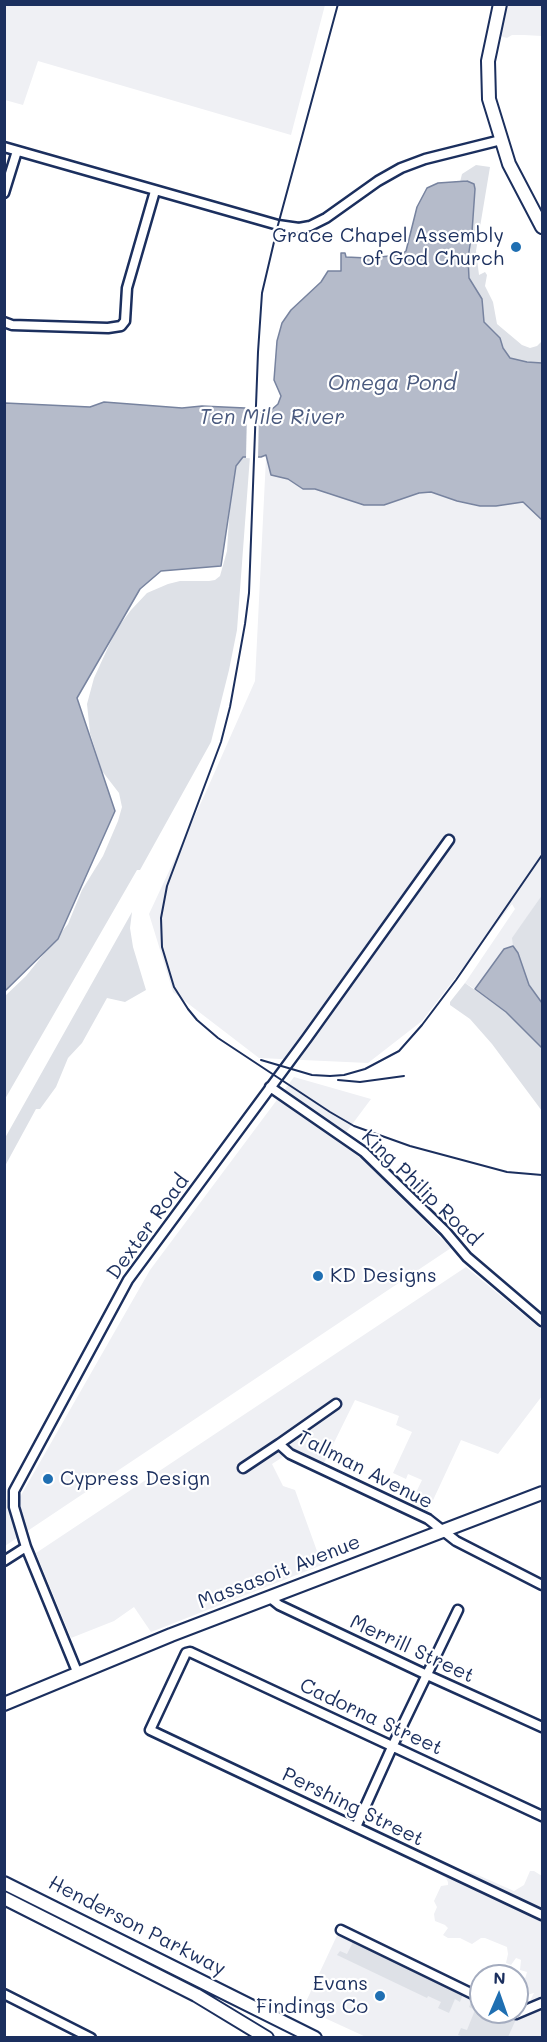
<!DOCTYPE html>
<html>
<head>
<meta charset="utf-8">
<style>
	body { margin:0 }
	#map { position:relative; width:547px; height:2042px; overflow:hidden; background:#fff; font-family:Mali,sans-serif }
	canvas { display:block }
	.frame { position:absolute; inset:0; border:6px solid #1b2f5e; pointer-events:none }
	.north { position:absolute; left:469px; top:1964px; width:60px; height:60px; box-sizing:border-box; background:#fff; border:2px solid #a4acbf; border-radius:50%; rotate:2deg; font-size:16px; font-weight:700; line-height:24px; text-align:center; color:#1b2f5e }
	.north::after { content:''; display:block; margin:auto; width:21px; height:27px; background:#1f6fb2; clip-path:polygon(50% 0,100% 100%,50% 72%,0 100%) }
</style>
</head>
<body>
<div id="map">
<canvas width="547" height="2042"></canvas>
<div class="frame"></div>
<div class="north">N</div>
</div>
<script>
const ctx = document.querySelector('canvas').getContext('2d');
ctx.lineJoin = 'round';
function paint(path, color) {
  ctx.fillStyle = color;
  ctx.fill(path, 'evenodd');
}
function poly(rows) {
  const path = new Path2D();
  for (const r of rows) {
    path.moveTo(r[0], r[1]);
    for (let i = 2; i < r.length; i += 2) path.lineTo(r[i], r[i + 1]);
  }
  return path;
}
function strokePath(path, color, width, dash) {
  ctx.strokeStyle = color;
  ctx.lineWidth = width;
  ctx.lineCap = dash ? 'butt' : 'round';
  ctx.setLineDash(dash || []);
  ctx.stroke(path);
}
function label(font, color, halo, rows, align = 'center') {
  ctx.font = font + ' Mali,sans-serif';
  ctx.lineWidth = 4.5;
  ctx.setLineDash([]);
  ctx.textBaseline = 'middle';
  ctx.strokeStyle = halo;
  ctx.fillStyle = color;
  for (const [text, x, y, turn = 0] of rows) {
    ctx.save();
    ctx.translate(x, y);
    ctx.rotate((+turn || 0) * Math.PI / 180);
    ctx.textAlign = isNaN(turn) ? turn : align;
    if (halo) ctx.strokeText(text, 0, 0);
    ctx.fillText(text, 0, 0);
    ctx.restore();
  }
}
paint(poly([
	[4,5,5,4,325,5,291,135,38,61,23,105,5,100],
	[502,5,542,5,542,36,524,35,512,35,507,38,503,37,499,34],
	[266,458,270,465,271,475,288,479,301,488,315,489,330,495,344,497,427,491,447,498,496,506,519,502,526,504,542,520,542,895,513,938,513,946,504,949,475,989,465,983,515,909,512,904,422,1021,368,1063,259,1058,173,992,149,914,205,794,255,681],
	[294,1077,371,1099,339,1142,363,1160,451,1248,5,1546,5,1499,16,1504,150,1270],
	[466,1267,542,1330,542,1396,498,1454,461,1440,428,1511,411,1503,422,1480,408,1474,406,1479,393,1473,412,1432,396,1425,399,1416,355,1400,324,1463,295,1449,272,1464,283,1486,295,1490,322,1565,151,1632,134,1607,114,1621,71,1638,36,1553],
	[438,1868,459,1874,471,1872,514,1891,524,1885,530,1871,534,1871,542,1876,542,2037,366,2037,303,2008,341,1927,473,1996,481,2012,517,2011,517,2006,530,2001,534,1993,523,1996,521,1992,527,1972,520,1970,521,1960,519,1959,516,1958,511,1965,506,1963,508,1954,507,1947,485,1938,481,1938,472,1944,460,1938,448,1938,443,1935,448,1928,445,1925,435,1921,434,1914,437,1907,434,1901,441,1886,448,1885,448,1882,446,1878,434,1871]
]), '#eff0f4');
paint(poly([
	[476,165,490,167,476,251,479,275,485,272,487,275,485,286,493,302,497,324,522,345,530,348,537,346,542,341,542,363,527,362,510,358,506,354,496,333,484,322,482,299,469,278,468,258,472,232,475,189,467,181,460,182,462,174],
	[250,456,237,630,229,670,211,742,140,870,137,870,5,1099,5,996,26,976,68,924,82,890,103,856,118,821,122,807,119,793,102,771,90,733,87,704,94,678,116,630,131,610,147,593,168,584,180,581,209,581,215,580,220,576,227,551,231,487,236,466,243,457],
	[542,895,542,1003,529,985,518,953,513,946,512,938],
	[132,912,130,928,133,947,146,990,125,1002,107,998,82,1043,68,1058,56,1087,40,1109,36,1109,5,1166,5,1138],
	[465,983,506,1012,542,1048,542,1111,492,1044,470,1019,450,1005,450,1002],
	[354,1940,463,1994,460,2002,455,1999,449,2013,438,2008,441,2002,428,1996,427,1998,337,1955,340,1951,347,1954],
	[473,1998,481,2002,481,2012,505,2012,517,2017,508,2037,464,2037,458,2035,461,2028,467,2030,475,2010,469,2007]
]), '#dee1e7');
const water = poly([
	[467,181,474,184,475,189,472,232,468,258,469,278,482,299,484,322,500,338,503,348,510,358,527,362,542,363,542,520,523,502,496,506,480,506,457,501,431,492,419,493,384,505,364,505,315,489,303,489,288,479,271,475,266,455,261,457,243,457,236,466,221,566,161,571,140,589,77,698,115,811,58,939,5,991,5,403,90,407,104,402,182,408,202,406,245,408,246,413,265,413,270,411,278,404,281,396,274,380,277,341,282,323,291,310,321,282,328,271,341,271,341,253,345,253,346,257,367,258,401,255,406,251,417,207,427,188,438,183,467,181],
	[513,946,518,953,529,985,542,1003,542,1048,506,1012,475,989,504,949,513,946]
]);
paint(water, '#b5bbca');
strokePath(water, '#77839f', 1.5);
paint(poly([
	[247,411,259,411,258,459,246,458]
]), '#fff');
const minor = poly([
	[4,147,278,225,299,228,310,226,326,218,378,181,401,168,425,159,501,140],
	[4,193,17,151],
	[4,322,12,325,108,328,121,326,125,321,127,288,155,191],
	[270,1087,364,1152,445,1231,467,1257,542,1321],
	[279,1444,336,1404],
	[243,1468,279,1444,290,1454,428,1519,456,1541,542,1585],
	[4,1561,26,1547],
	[269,1597,279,1605,427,1675,542,1727],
	[78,1674,26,1547,14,1507,14,1491,128,1280,307,1038,449,840],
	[542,1816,190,1652,186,1653,150,1730,542,1915],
	[356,1827,393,1745,458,1610],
	[341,1930,481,1998],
	[4,1994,91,2038],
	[512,2012,516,2014,542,2003]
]);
const secondary = poly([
	[500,4,488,61,489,99,509,164,542,227],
	[4,1704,171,1635,542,1493],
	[4,1883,315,2038],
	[4,1898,196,1995,267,2038]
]);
strokePath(minor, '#1b2f5e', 13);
strokePath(secondary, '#1b2f5e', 16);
strokePath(minor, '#fff', 8);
strokePath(secondary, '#fff', 12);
strokePath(poly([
	[338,4,278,225,262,293,258,352,249,593,245,624,230,707,221,742,167,886,161,918,162,947,174,987,188,1009,197,1020,218,1038,330,1112,354,1126,410,1146,507,1172,542,1175],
	[261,1060,312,1075,330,1076,344,1075,365,1069,399,1051,422,1025,456,980,542,855],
	[338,1080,360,1082,404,1076]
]), '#1b2f5e', 2);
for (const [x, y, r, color] of [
	[516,247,6,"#1f6fb2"],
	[318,1276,6,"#1f6fb2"],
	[48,1479,6,"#1f6fb2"],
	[380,1996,6,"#1f6fb2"]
]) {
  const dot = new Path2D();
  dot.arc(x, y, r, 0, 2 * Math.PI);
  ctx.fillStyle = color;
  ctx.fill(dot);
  strokePath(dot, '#fff', 2);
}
label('20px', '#1b2f5e', '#fff', [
	["Grace Chapel Assembly",504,236],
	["of God Church",504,259],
	["KD Designs",330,1276,"left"],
	["Cypress Design",60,1479,"left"],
	["Evans",368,1984],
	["Findings Co",368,2007]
], 'right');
label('20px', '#1b2f5e', '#fff', [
	["King Philip Road",421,1188,44],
	["Dexter Road",148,1227,-54],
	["Tallman Avenue",365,1470,27],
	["Massasoit Avenue",279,1572,-21],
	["Merrill Street",412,1649,25],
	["Cadorna Street",371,1717,25],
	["Pershing Street",353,1807,26],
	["Henderson Parkway",137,1926,27]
]);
label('italic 21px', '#49597e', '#fff', [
	["Omega Pond",392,384],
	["Ten Mile River",272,418]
]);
</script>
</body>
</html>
